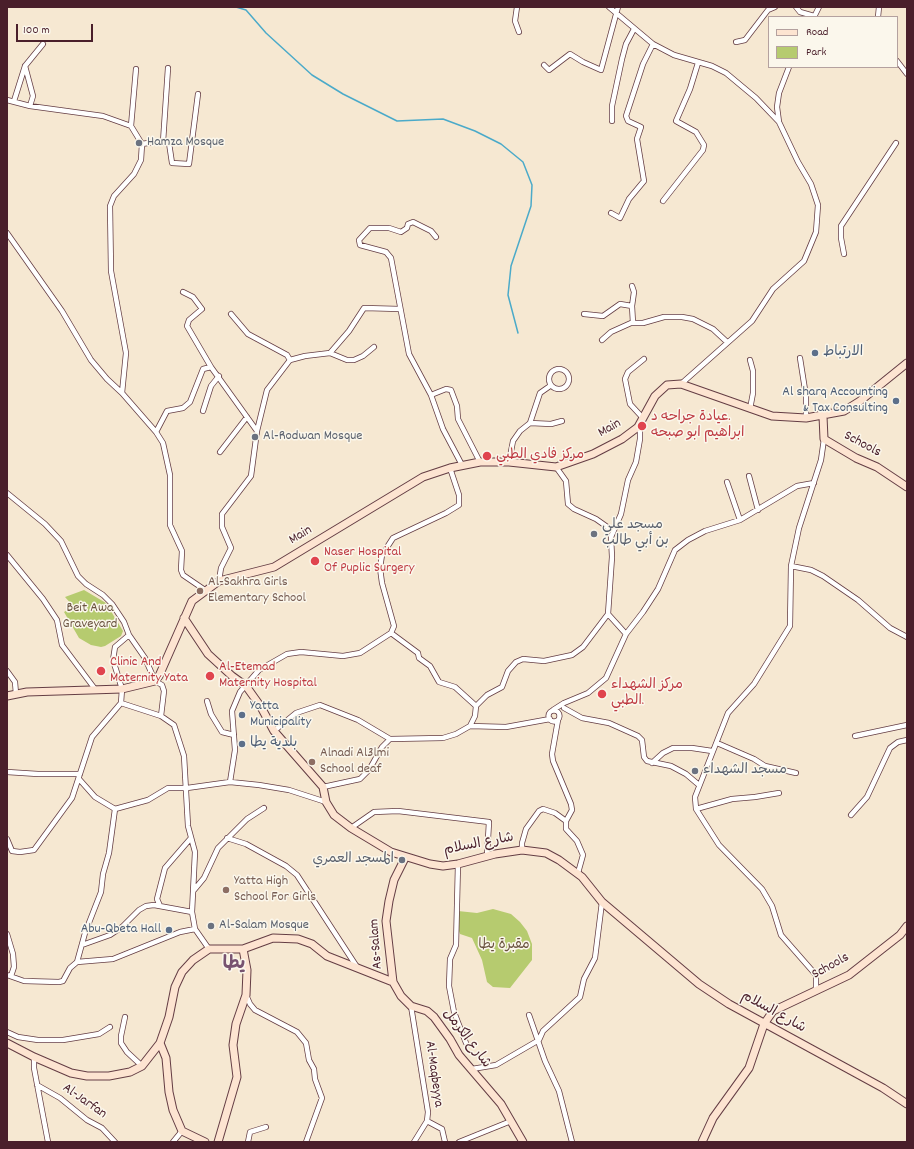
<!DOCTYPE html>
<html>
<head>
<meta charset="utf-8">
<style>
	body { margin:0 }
	#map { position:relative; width:914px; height:1149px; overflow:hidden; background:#f6e8d2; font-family:Dekko,sans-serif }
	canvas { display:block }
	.frame { position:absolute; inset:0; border:8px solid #4a1f2b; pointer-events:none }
	.legend { position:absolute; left:768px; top:16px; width:130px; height:52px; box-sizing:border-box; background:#fbf7ec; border:1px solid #b4a19f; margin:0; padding:5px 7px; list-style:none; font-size:12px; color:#4a1f2b }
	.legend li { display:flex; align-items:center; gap:8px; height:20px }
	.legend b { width:20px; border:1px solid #b4a19f }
	.scale { position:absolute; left:16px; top:24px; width:77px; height:18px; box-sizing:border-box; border:2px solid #4a1f2b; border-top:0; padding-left:5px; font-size:12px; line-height:14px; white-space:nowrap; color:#4a1f2b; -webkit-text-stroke:3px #fbf7ec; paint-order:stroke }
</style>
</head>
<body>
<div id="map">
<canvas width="914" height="1149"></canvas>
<div class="frame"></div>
<ul class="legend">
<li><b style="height:5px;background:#fde4d1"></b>Road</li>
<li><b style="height:11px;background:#b6cb6f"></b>Park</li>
</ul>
<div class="scale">100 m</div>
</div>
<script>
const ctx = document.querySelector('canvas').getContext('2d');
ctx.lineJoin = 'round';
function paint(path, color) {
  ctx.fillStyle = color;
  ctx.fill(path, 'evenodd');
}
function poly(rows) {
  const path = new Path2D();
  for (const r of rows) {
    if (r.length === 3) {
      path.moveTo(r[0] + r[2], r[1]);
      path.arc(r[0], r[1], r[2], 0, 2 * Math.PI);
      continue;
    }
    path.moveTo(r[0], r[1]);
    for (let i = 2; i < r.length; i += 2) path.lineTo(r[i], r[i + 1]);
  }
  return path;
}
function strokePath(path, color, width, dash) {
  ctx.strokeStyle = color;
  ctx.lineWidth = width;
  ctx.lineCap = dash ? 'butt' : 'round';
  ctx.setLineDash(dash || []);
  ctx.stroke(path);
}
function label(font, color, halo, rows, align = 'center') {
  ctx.font = font + ' Dekko,"Playpen Sans Arabic",sans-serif';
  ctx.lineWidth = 3;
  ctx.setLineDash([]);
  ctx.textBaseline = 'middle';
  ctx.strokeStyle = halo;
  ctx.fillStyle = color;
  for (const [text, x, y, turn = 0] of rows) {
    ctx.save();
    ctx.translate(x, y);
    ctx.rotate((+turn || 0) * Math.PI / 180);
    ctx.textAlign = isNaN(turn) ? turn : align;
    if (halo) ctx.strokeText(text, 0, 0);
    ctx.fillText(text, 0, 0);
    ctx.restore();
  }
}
paint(poly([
	[84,590,106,603,123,631,121,636,105,646,101,647,91,645,79,638,64,612,73,606,65,597],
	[493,909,511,914,520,922,527,931,532,944,532,960,510,988,493,987,487,982,482,960,472,938,460,934,458,928,458,911,477,913]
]), '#b6cb6f');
strokePath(poly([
	[236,7,246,10,266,33,312,75,343,94,397,121,443,119,475,131,501,144,523,162,532,185,531,206,511,266,508,295,518,333]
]), '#4baac9', 1.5);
const street = poly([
	[517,7,515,21,519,32],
	[609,7,653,44,674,55,712,66,726,73,756,98,779,122,798,162,811,184,818,205,816,232,804,261,773,289,752,321,681,384],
	[796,7,800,12,814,16],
	[814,17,819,7],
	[878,17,879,7],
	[736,42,745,40,768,10,775,7],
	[897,61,907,74],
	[544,65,549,70,570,54,583,62,601,70,618,7],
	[25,66,33,96,30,106],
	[7,100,30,106,103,116,131,126,142,144,141,160,134,174,114,196,110,206,111,271,126,353,122,393,156,432,163,443,170,475,170,525,182,551,181,570,183,575,205,590],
	[14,101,25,66,43,44],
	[612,121,612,106,622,59,626,44,634,29],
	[779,122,777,107,779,93,789,67],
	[131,126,136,69],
	[163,142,168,68],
	[142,144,154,142,169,143,172,163,189,164,198,94],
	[663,201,703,150,704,145,696,132,676,121,690,89,698,63],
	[611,213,620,218,629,199,644,181,637,139,641,127,628,121,626,116,643,64,653,44],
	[7,233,62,311,91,360,107,379,122,393],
	[436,237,431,231,413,222,408,224,407,228,401,232,389,228,370,228,359,240,360,245,386,252,391,258,409,354,431,395,443,429,462,465],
	[844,254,841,238,841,226,896,143],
	[632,286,634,292,632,306,633,323],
	[183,292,193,297,202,309,189,320,187,326,211,367],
	[231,314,248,334,287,355,290,360],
	[584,314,603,316,620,304,632,306],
	[602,340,611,332,631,323,643,323,664,317,682,317,693,319,713,329,727,342],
	[330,353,349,331,364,308,400,309],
	[800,358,806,396,806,418],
	[750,360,753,371,753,393,750,409],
	[559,379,10],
	[431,395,446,389,451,390,457,406,458,419,480,462],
	[203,411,211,386,219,376],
	[642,417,630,404,625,379,628,372,644,359],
	[530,423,551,424,562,421],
	[156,432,167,411,183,408,190,402,203,369,211,367,257,431],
	[220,452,247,417],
	[509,462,513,441,520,431,530,423,540,393,550,386],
	[556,467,566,481,568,504,574,509,596,519,613,531],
	[749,476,758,510],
	[727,482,740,520],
	[7,493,45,524,61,541,78,576,86,584,103,595,112,604,124,622,129,635,115,647,113,660,122,689,121,703,92,737,72,798,34,850,20,852,12,851,7,839],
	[7,555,43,599,57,620,62,645,95,689],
	[791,566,811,570,823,576,858,600,890,628,907,637],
	[219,581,221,568,231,548,222,527,222,514,251,476,257,431,267,390,290,360,305,356,330,353,347,360,354,360,363,356,374,347],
	[608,614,626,634],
	[391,633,418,653,419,658,430,666,439,682,455,687,476,706,475,716,470,726],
	[129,635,145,658,155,681,162,685,164,691,161,716],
	[7,671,15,682,16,694],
	[207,701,211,714,222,732,234,735],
	[121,703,161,716,174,725,184,756,188,826,195,852,192,912,195,929,209,949],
	[476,706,487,695,502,687,508,671,516,662,523,659,544,661,572,655,583,647,608,614,612,557,611,537,621,514,628,480,636,462,640,439,640,432,638,427],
	[564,708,582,718,609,723,638,736,642,740,644,757,647,761,671,766,686,774,699,785],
	[553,710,564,703,588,693,606,678,626,634,643,612,658,589,675,550,688,540,705,531,740,520,797,486,814,483],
	[554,716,5.5],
	[558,720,552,754,553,761,571,804,572,810,566,821,566,829,577,841,583,855,578,873],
	[274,731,296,713,320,705,358,720,390,739,443,738,456,734,470,726,506,727,550,719],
	[855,736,907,725],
	[717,743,754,759,765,766,796,773],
	[652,763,663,753,673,748,692,748,712,751],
	[7,772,38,774,80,774],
	[323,787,360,779,369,770,382,747,390,739],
	[326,802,289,790,259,785,230,782,235,750,232,711,240,692,259,670,287,654,301,652,343,656,360,653,391,633,394,626,382,583,380,568,382,555,393,538,446,513,459,505,459,495,450,468],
	[115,809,148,800,168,788,187,788,230,782],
	[696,809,732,799,755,797,779,793],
	[851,815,867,797,890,748,898,742,907,740],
	[351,828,374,812,398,811,489,822,487,856],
	[227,838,246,844,286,866,297,875,357,967],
	[522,850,522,843,526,829,539,811,543,809,555,813,566,821],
	[458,864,456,945,450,959,449,986,454,1012,466,1043],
	[194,890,204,878,218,848,247,819,264,808],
	[160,906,157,899,165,868,191,838],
	[7,934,13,954,14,967,11,976],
	[82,945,110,935,122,927,139,910,146,906,154,905,192,912],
	[77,962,85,933,101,892,103,874,109,853,115,809,95,797,79,779],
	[7,975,24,981,59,982,63,981,70,968,77,962,113,959,180,932,195,929],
	[816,990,816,975,781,935,772,906,762,889,719,845,696,809,695,797,728,713,754,684,790,626,791,566,799,528,821,460,824,439],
	[246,995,250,1004,255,1010,297,1032,306,1043,309,1060,314,1069,315,1079,322,1098,306,1142],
	[411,1006,428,1112,427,1121,414,1142],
	[529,1015,545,1061,559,1091,572,1142],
	[125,1017,121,1036,121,1043,127,1052,142,1066],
	[7,1032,18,1037,38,1040,63,1040,99,1034,110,1027],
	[34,1057,34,1068,48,1142],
	[472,1069,496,1065,539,1040,543,1031,580,997,584,979,595,958,602,902],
	[37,1085,60,1098,87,1120,102,1128,115,1142],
	[427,1121,442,1129,445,1142],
	[173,1142,182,1131],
	[248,1142,250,1132,266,1127],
	[459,1142,511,1121]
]);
const secondary = poly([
	[823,416,824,439,856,458,877,467,907,487],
	[184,618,208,654,232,676,246,686,261,707,274,731,323,787,326,802,334,815,351,828,391,852,430,864,443,866,458,864,495,854,522,850,546,853,559,860,582,877,602,902,699,984,729,1004,883,1088,907,1104],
	[7,696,27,692,122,689,155,681,159,676,192,601,219,581,274,567,423,477,450,468,480,462,509,462,556,467,593,454,622,439,638,427,655,396,667,385,681,384,772,416,806,418,844,411,860,401,907,363],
	[405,858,394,880,389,901,386,921,393,982,401,996,411,1006,427,1011,434,1017,450,1039,459,1055,501,1104,523,1142],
	[7,1043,34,1057,71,1073,87,1076,109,1076,130,1072,142,1066,160,1043,169,1017,175,987,182,972,193,960,209,949,243,949,273,938,298,939,312,944,327,956,393,982],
	[160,1043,166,1058,169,1092,173,1110,182,1131,205,1142],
	[218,1142,237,1077,233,1045,236,1024,246,995,247,970,243,949],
	[702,1142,713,1118,749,1068,764,1024,773,1011,849,975,900,935,907,926]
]);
strokePath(street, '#643d44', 6);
strokePath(secondary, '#643d44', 9);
strokePath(street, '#fff', 4.5);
strokePath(secondary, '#fde4d1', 7);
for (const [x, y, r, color] of [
	[139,143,4,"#6b7280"],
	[815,353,4,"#5c6f8a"],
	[896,401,4,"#5c6f8a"],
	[642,426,5,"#e0444e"],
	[255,437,4,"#6b7280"],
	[487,456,5,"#e0444e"],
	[594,534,4,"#6b7280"],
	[315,561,5,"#e0444e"],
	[200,591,4,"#8d6e63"],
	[101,671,5,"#e0444e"],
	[210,676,5,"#e0444e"],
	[602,694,5,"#e0444e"],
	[242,715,4,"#5c6f8a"],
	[242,744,4,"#5c6f8a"],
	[312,762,4,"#8d6e63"],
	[695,771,4,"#6b7280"],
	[402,860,4,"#6b7280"],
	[226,890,4,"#8d6e63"],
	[211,926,4,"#6b7280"],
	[169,930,4,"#5c6f8a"]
]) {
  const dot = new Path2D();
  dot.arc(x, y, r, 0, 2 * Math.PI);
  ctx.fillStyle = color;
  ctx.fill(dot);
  strokePath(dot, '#fbf7ec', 1.5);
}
label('14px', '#5b616d', '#fbf7ec', [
	["Hamza Mosque",147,143],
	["Al-Rodwan Mosque",263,437],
	["مسجد علي",602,526],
	["بن أبي طالب",602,542],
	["مسجد الشهداء",703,771],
	["المسجد العمري",394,860,"right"],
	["Al-Salam Mosque",219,926]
], 'left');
label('14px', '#4e5e75', '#fbf7ec', [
	["الارتباط",823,353],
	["Al sharq Accounting",888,393,"right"],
	["& Tax Consulting",888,409,"right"],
	["Yatta",250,707],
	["Municipality",250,723],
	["بلدية يطا",250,744],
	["Abu-Qbeta Hall",161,930,"right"]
], 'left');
label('14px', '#be3a42', '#fbf7ec', [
	["عيادة جراحه د.",651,418],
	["ابراهيم ابو صبحه",651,434],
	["مركز فادي الطبي",496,456],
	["Naser Hospital",324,553],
	["Of Puplic Surgery",324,569],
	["Clinic And",110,663],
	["Maternity Yata",110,679],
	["Al-Etemad",219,668],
	["Maternity Hospital",219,684],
	["مركز الشهداء",611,686],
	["الطبي.",611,702]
], 'left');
label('14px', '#4a1f2b', '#fbf7ec', [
	["Main",610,429,-30],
	["Schools",862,445,28],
	["Main",301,536,-31],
	["شارع السلام",479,845,-11],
	["As-Salam",377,944,-94],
	["Schools",831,967,-29],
	["شارع السلام",773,1013,29],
	["شارع الكرمل",466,1039,53],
	["Al-Maqbeyya",433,1074,82],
	["Al-Jarfan",84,1102,35]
]);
label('14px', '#785e54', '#fbf7ec', [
	["Al-Sakhra Girls",208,583],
	["Elementary School",208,599],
	["Alnadi Al3lmi",320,754],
	["School deaf",320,770],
	["Yatta High",234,882],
	["School For Girls",234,898]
], 'left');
label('14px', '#6a533f', '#fbf7ec', [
	["Beit Awa",90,609],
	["Graveyard",90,625],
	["مقبرة يطا",504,946]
]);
label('bold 18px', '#785370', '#fbf7ec', [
	["يطا",234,966]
]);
</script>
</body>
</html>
